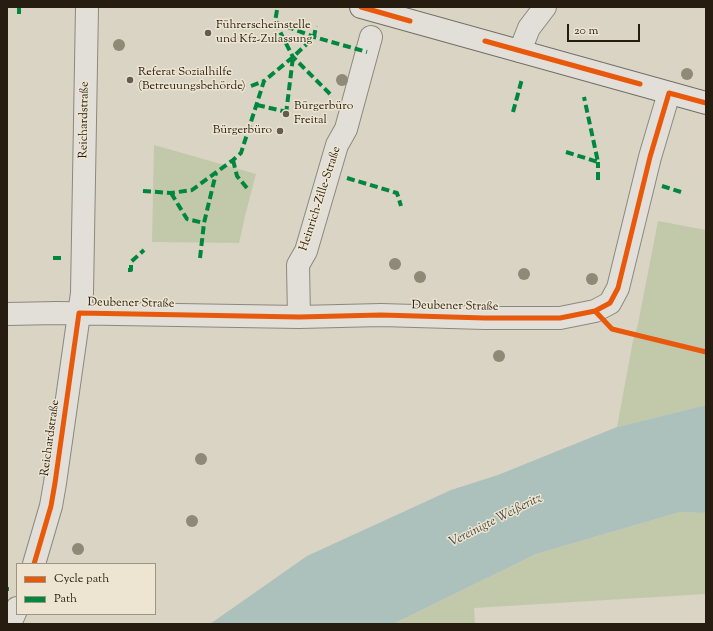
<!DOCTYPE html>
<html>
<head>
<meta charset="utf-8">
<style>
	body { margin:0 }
	#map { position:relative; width:713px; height:631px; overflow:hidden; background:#dad4c4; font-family:"Sorts Mill Goudy",serif }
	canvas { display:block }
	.frame { position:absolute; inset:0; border:8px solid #261c10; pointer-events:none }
	.legend { position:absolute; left:16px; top:563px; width:140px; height:52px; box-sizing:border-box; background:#ede5d2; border:1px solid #9d9584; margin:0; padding:5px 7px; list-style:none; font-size:12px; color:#261c10 }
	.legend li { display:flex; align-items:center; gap:8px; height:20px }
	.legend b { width:20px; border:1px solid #9d9584 }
	.scale { position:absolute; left:567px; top:24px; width:73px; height:18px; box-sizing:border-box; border:2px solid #261c10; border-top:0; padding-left:5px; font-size:12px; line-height:14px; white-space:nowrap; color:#261c10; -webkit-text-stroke:3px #ede5d2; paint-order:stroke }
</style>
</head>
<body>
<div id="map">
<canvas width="713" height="631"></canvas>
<div class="frame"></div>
<ul class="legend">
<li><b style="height:5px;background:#e8590c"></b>Cycle path</li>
<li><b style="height:5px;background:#00873e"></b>Path</li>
</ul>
<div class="scale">20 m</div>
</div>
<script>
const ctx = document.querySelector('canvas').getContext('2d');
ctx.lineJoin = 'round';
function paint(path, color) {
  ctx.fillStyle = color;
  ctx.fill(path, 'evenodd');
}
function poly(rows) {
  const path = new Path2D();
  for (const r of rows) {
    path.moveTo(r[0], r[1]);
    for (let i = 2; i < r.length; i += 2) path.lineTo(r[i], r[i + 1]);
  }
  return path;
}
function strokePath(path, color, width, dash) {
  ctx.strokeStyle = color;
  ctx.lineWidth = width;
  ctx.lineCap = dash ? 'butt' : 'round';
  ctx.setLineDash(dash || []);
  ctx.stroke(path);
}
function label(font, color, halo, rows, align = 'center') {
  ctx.font = font + ' "Sorts Mill Goudy",serif';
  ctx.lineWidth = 3;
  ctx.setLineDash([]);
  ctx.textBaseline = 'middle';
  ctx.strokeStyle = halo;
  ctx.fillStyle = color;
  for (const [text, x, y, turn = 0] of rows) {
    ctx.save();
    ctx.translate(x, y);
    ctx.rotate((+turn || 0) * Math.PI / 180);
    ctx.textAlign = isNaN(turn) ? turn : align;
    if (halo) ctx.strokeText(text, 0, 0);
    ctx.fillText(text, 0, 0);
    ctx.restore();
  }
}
paint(poly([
	[154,145,256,174,245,216,239,243,152,242],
	[658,221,706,230,706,405,617,427,633,341,638,324],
	[680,512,706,513,706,594,474,608,475,624,393,624,536,554]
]), '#c2c8aa');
paint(poly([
	[706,405,706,513,680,512,536,554,393,624,210,624,307,556,451,490,498,475,617,427]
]), '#acc0bc');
const street = poly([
	[520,51,529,28,545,7],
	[7,314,57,313,299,317,381,315,485,318,560,318,595,311,610,303,618,288,650,157,669,93],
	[299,317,298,265,306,251,337,145,346,129,371,37],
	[34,564,51,506,55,483,82,293,87,7],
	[10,624,17,608]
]);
const secondary = poly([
	[361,7,706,103]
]);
strokePath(street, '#8c887d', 24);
strokePath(secondary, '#736e65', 24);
strokePath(street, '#e2dfd8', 22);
strokePath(secondary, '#e2dfd8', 22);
strokePath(poly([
	[277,10,275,22,293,57,330,94],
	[19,14,19,7],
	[275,22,314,37,367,52],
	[251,86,264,81],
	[257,105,287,112],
	[513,112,522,79],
	[286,114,293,57],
	[566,152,598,162,584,97],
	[233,160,237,176,247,188],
	[347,178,397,193,401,206],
	[598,180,598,162],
	[662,186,681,192],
	[143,191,171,193,192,190,233,160,241,153,264,81,293,57,314,37,316,26],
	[171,193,187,219,204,223],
	[53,258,62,258],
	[200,258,204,223,216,173],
	[128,270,131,270,131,262,144,250],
	[7,589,9,589]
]), '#00873e', 4, [8, 4]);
strokePath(poly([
	[361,7,410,21],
	[485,41,640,84],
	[595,311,612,329,706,352],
	[34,564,51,506,55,483,79,313,299,317,381,315,485,318,560,318,595,311,610,303,618,288,650,157,669,93,706,103]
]), '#e8590c', 5);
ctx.fillStyle = '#8e8a77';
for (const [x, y] of [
	[119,45],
	[687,74],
	[342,80],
	[395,264],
	[524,274],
	[420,277],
	[592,279],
	[499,356],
	[201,459],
	[192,521],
	[78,549]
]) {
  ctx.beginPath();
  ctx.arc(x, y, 6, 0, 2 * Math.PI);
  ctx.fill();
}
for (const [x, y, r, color] of [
	[208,33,4,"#655c4f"],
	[130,80,4,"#655c4f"],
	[286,114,4,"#655c4f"],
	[280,131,4,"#655c4f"]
]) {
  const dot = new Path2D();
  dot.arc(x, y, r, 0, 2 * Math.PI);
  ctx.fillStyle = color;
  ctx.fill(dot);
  strokePath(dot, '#ede5d2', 1.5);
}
label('12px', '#261c10', '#ede5d2', [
	["Führerscheinstelle",216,26],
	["und Kfz-Zulassung",216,40],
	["Referat Sozialhilfe",138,73],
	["(Betreuungsbehörde)",138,87],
	["Bürgerbüro",294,107],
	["Freital",294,121],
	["Bürgerbüro",272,131,"right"]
], 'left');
label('12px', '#261c10', '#ede5d2', [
	["Reichardstraße",85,120,-89],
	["Heinrich-Zille-Straße",321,199,-72],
	["Deubener Straße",131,304,1],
	["Deubener Straße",455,307,1],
	["Reichardstraße",51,438,-82]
]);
label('italic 13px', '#484a43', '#ede5d2', [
	["Vereinigte Weißeritz",496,521,-27]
]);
</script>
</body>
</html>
